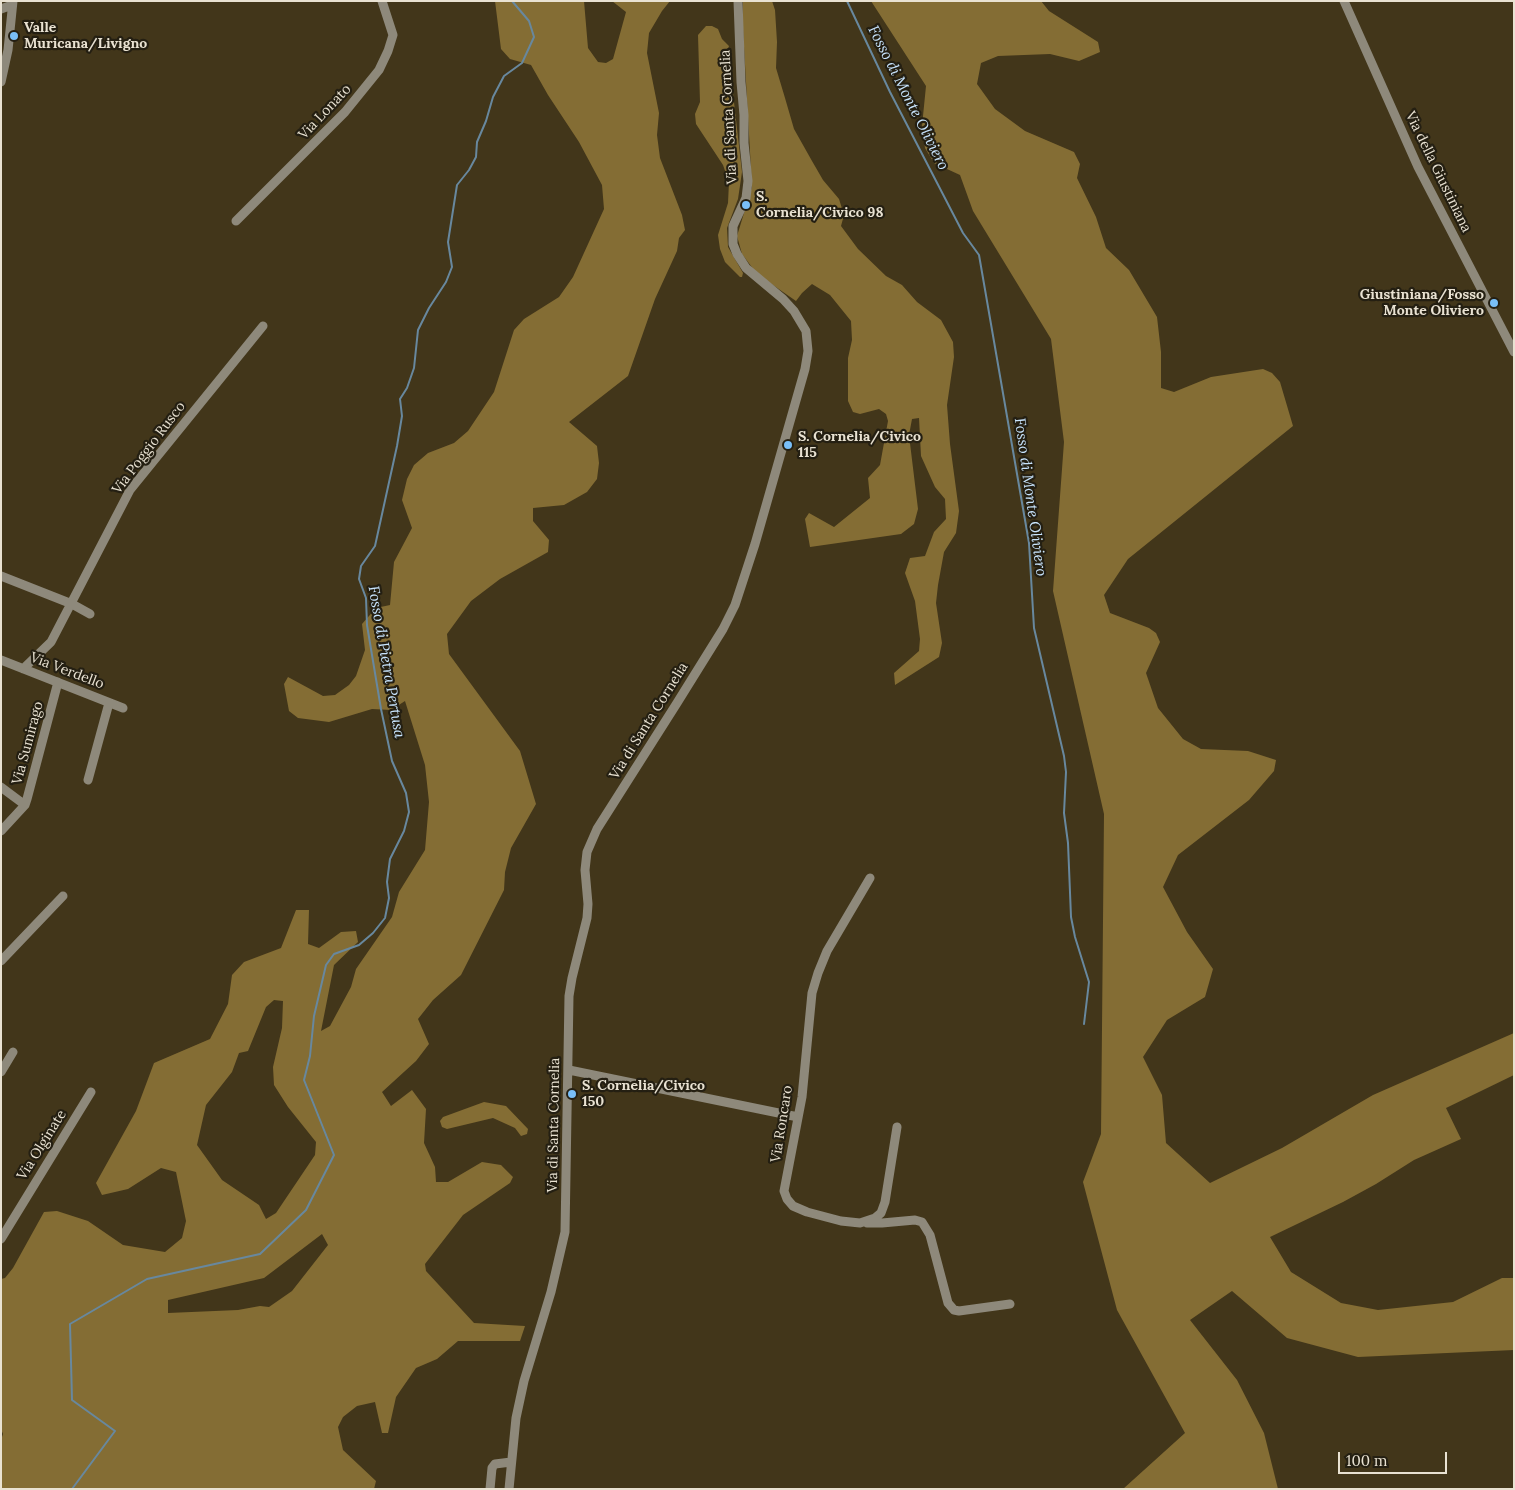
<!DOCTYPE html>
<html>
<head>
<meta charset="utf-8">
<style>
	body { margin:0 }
	#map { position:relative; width:1515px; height:1490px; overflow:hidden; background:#42361a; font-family:Lora,serif }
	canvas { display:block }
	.frame { position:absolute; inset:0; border:2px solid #e9e2d2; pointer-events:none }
	.scale { position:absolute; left:1338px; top:1452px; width:109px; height:22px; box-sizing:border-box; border:2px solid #e9e2d2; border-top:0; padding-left:6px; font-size:15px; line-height:18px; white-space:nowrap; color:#e9e2d2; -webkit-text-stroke:4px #241f12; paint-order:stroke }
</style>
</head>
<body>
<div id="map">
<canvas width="1515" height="1490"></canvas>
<div class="frame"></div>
<div class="scale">100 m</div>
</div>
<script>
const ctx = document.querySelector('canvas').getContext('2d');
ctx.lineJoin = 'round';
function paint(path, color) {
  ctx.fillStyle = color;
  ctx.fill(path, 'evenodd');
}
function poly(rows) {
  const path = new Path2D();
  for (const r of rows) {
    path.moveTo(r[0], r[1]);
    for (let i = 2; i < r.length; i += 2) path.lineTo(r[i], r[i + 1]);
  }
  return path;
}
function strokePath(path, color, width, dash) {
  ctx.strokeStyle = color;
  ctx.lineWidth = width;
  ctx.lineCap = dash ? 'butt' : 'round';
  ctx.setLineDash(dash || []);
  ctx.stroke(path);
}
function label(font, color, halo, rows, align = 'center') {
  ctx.font = font + ' Lora,serif';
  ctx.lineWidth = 4.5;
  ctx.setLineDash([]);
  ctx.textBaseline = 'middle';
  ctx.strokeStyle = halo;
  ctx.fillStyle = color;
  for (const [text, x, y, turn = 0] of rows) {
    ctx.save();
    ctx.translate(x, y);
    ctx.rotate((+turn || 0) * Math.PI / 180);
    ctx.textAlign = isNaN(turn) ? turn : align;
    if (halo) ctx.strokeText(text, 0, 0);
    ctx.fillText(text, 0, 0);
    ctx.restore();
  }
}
paint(poly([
	[495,1,584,1,588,48,598,62,606,63,613,59,626,12,612,1,670,1,662,11,649,33,647,53,659,113,657,135,660,158,682,215,685,230,679,238,677,251,655,299,628,376,569,422,597,446,599,463,597,479,587,492,564,505,533,508,533,521,549,540,548,552,500,579,471,601,447,634,449,654,520,751,536,804,511,848,505,872,504,890,461,975,433,1000,418,1019,429,1044,416,1061,382,1092,391,1106,412,1090,426,1109,424,1143,435,1167,436,1182,448,1182,482,1162,501,1165,513,1177,510,1183,463,1215,425,1264,426,1271,474,1323,525,1326,520,1341,458,1341,437,1359,416,1368,396,1397,388,1433,382,1433,375,1402,357,1406,343,1417,338,1427,343,1450,376,1481,374,1489,1,1489,1,1440,3,1434,1,1429,1,1279,5,1278,13,1268,44,1212,57,1211,88,1221,123,1245,165,1252,182,1238,186,1221,176,1172,161,1168,128,1189,102,1195,96,1183,136,1111,154,1063,210,1039,228,1004,232,975,244,962,281,948,296,910,309,910,308,944,319,948,341,932,356,931,358,942,334,965,321,1031,330,1026,351,987,356,969,392,917,399,892,425,850,429,802,425,765,405,701,391,710,372,709,329,722,298,718,289,711,284,684,288,677,323,696,335,695,349,685,356,676,365,650,362,624,376,608,390,605,394,562,412,528,402,500,407,479,414,465,428,453,454,443,468,431,494,392,514,330,524,319,559,297,573,277,604,209,602,185,579,142,548,95,531,65,510,59,501,49],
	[274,1000,283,1001,282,1028,273,1067,274,1085,288,1107,316,1142,315,1155,276,1213,266,1219,259,1205,222,1180,197,1145,206,1105,232,1072,239,1053,248,1051,266,1007],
	[322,1234,328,1245,292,1291,269,1307,260,1306,238,1310,168,1313,168,1300,264,1278],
	[743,1,772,1,775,10,777,42,776,68,785,98,794,129,812,161,823,180,839,199,844,215,841,226,858,249,886,276,902,285,917,302,941,320,953,342,954,357,947,405,950,444,959,511,956,533,944,552,938,585,936,603,942,643,939,657,895,685,894,673,919,651,920,639,915,601,905,573,910,558,925,556,934,532,946,519,945,499,935,487,921,456,919,418,912,419,909,435,918,509,914,524,901,534,810,547,805,519,809,513,834,527,870,498,868,478,880,465,888,421,886,414,879,409,860,414,853,412,848,401,848,358,852,340,851,321,830,295,812,284,802,293,796,301,757,274,742,254,737,236,752,187,743,29],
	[871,1,1041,1,1049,11,1098,42,1100,52,1079,61,1050,54,998,56,981,63,977,84,995,109,1025,131,1074,152,1080,164,1077,178,1096,217,1106,248,1129,270,1157,317,1161,352,1161,388,1174,392,1211,377,1263,369,1272,373,1280,382,1293,426,1128,559,1104,595,1110,613,1149,628,1156,633,1160,642,1146,673,1158,708,1183,739,1201,749,1248,751,1276,760,1274,771,1249,800,1178,855,1163,887,1187,932,1213,969,1205,997,1167,1020,1143,1057,1162,1095,1166,1143,1210,1183,1282,1148,1373,1095,1514,1033,1514,1075,1446,1108,1461,1139,1414,1160,1376,1184,1343,1202,1270,1237,1291,1272,1341,1303,1378,1310,1453,1302,1502,1278,1514,1278,1514,1350,1358,1357,1287,1338,1232,1291,1190,1320,1237,1380,1264,1433,1278,1489,1123,1489,1185,1433,1117,1310,1083,1182,1101,1134,1104,814,1053,591,1064,442,1051,339,973,211,960,175,934,163,925,148,922,126,926,86],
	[706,26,712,26,718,29,722,39,729,46,727,52,732,85,742,172,738,199,727,228,728,247,743,273,742,277,740,277,725,262,720,249,718,235,728,203,729,182,723,165,696,124,695,114,700,102,698,35],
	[484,1102,506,1106,528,1129,527,1134,521,1136,515,1128,493,1118,447,1129,442,1127,440,1121,443,1117]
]), '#846d34');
strokePath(poly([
	[847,1,890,92,963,233,979,255,1029,543,1034,628,1064,756,1066,772,1064,813,1068,843,1071,917,1075,937,1089,982,1084,1024],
	[72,1489,115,1431,72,1400,70,1324,147,1279,260,1254,306,1210,334,1155,304,1080,310,1056,314,1016,326,965,334,954,359,945,373,933,385,918,389,898,387,882,390,859,404,831,409,812,406,793,392,761,381,709,367,625,366,598,359,579,361,566,375,546,397,446,402,416,400,399,407,388,414,368,418,330,429,308,446,282,452,267,448,242,457,185,469,170,476,157,477,142,486,121,493,97,504,76,522,63,534,37,529,21,512,1]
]), '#68889e', 2);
strokePath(poly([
	[1344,1,1418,167,1514,352],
	[1,9,12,5],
	[1,82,8,50,13,1],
	[236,221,345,112,379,70,388,51,393,35,382,1],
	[1,576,72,604,90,614],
	[1,660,123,708],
	[23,669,51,642,130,490,263,326],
	[88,780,109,703],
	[1,787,25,805],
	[1,831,25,805,27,799,58,682],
	[870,878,827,951,818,973,812,993,802,1097,784,1191,787,1199,793,1206,807,1212,841,1221,860,1223,875,1218,881,1213,885,1202,897,1127],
	[1,961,63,896],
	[569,1070,798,1117],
	[1,1072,13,1052],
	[867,1223,882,1223,915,1220,922,1222,930,1235,948,1303,954,1310,959,1311,1010,1304],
	[1,1239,91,1092],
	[490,1489,492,1468,495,1464,511,1462],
	[509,1489,516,1418,524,1381,551,1292,565,1232,569,996,572,978,587,918,588,904,585,870,587,852,597,829,677,703,723,629,735,605,755,544,805,369,808,351,806,331,794,311,783,299,746,268,737,254,733,244,733,226,746,198,748,181,744,143,744,115,741,82,738,1]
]), '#8e897b', 9);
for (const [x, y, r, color] of [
	[14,36,5,"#79bff8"],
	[746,205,5,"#79bff8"],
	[1494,303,5,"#79bff8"],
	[788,445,5,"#79bff8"],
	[572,1094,5,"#79bff8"]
]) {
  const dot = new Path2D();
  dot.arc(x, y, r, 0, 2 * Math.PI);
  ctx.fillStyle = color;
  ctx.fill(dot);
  strokePath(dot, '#241f12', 2);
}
label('bold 14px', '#e9e2d2', '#241f12', [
	["Valle",24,28],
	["Muricana/Livigno",24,44],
	["S.",756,197],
	["Cornelia/Civico 98",756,213],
	["Giustiniana/Fosso",1484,295,"right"],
	["Monte Oliviero",1484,311,"right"],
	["S. Cornelia/Civico",798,437],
	["115",798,453],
	["S. Cornelia/Civico",582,1086],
	["150",582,1102]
], 'left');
label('14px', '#e9e2d2', '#241f12', [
	["Via Lonato",325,112,-47],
	["Via di Santa Cornelia",729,117,-93],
	["Via della Giustiniana",1438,172,64],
	["Via Poggio Rusco",149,448,-53],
	["Via Verdello",67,671,21],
	["Via di Santa Cornelia",649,721,-58],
	["Via Sumirago",28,743,-75],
	["Via Roncaro",782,1124,-81],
	["Via di Santa Cornelia",554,1125,-89],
	["Via Olginate",42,1145,-58]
]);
label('italic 15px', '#c8e4fd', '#241f12', [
	["Fosso di Monte Oliviero",908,98,63],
	["Fosso di Monte Oliviero",1030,497,82],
	["Fosso di Pietra Pertusa",386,662,80]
]);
</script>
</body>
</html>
